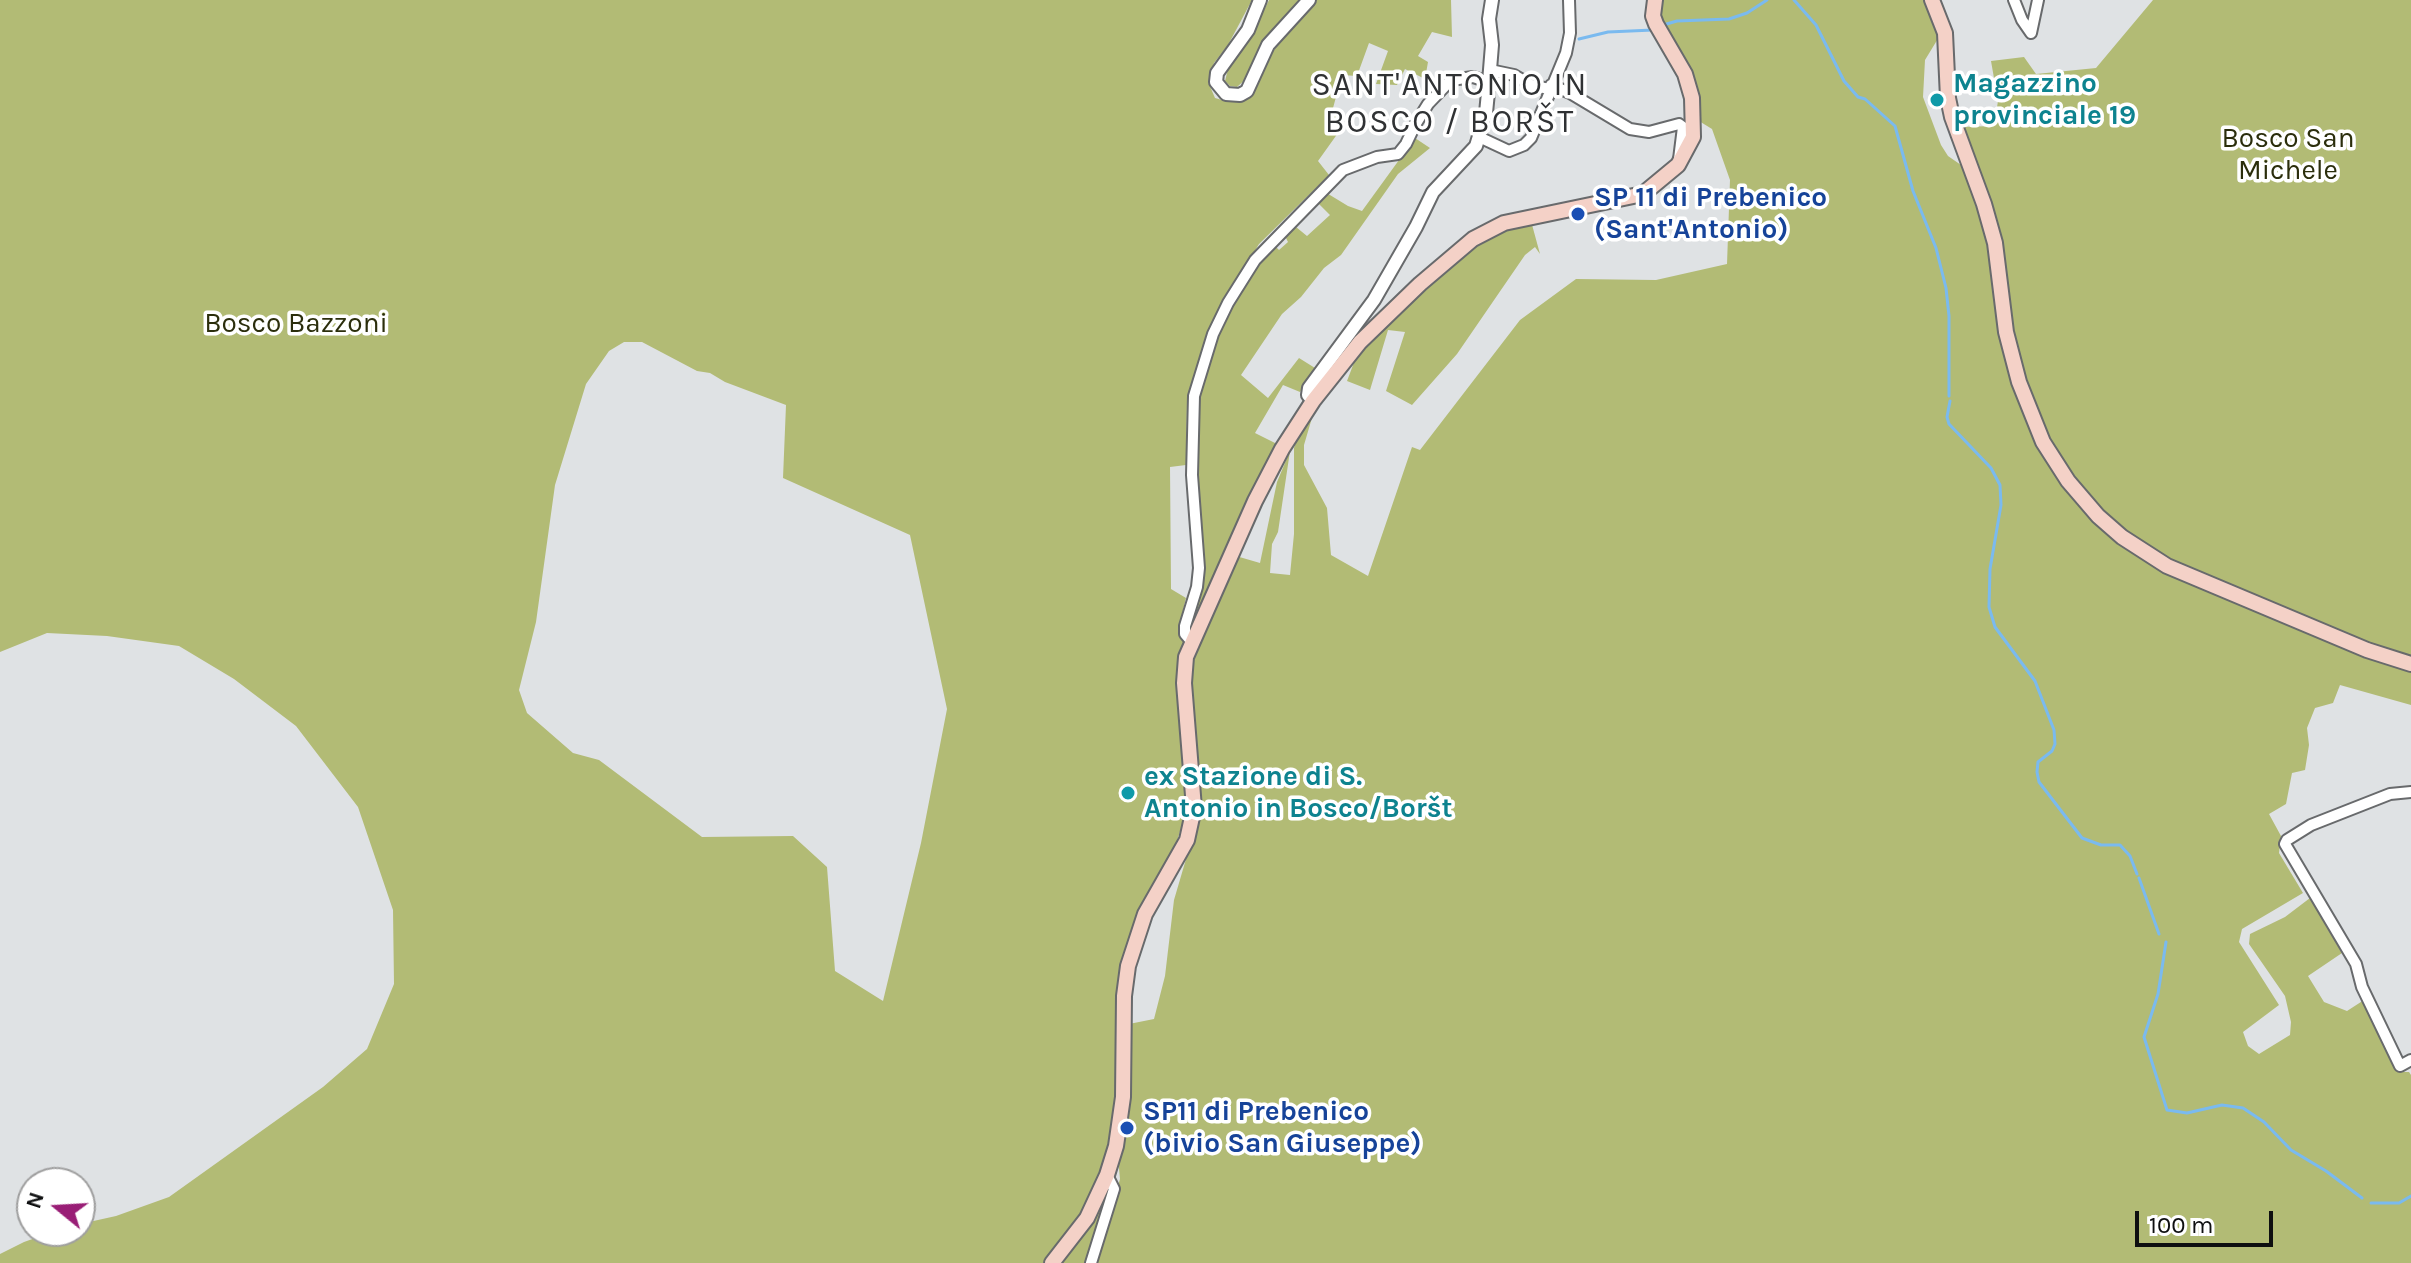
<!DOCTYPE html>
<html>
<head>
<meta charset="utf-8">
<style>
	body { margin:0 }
	#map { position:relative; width:2411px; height:1263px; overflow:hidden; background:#dfe2e4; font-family:Karla,sans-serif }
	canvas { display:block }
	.north { position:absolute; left:16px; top:1167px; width:80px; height:80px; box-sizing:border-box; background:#fff; border:2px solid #9f9f9f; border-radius:50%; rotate:288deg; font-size:22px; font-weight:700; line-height:32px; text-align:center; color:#0e0f10 }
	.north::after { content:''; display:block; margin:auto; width:28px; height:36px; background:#991e76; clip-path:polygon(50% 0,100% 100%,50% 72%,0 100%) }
	.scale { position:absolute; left:2135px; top:1211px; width:138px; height:36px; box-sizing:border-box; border:4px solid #0e0f10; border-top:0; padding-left:10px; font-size:24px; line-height:28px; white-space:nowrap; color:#0e0f10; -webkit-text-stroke:6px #fff; paint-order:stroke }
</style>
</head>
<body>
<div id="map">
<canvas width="2411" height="1263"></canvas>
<div class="north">N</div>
<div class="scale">100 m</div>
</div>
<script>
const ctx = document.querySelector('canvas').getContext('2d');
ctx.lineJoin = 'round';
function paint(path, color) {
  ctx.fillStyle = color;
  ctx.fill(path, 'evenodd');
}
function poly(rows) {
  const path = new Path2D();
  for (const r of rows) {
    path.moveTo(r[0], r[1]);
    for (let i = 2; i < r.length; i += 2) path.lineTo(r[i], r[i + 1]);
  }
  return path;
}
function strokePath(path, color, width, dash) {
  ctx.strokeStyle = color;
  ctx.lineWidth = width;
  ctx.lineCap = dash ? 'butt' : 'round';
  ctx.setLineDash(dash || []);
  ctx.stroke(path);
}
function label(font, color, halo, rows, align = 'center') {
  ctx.font = font + ' Karla,sans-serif';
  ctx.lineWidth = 7;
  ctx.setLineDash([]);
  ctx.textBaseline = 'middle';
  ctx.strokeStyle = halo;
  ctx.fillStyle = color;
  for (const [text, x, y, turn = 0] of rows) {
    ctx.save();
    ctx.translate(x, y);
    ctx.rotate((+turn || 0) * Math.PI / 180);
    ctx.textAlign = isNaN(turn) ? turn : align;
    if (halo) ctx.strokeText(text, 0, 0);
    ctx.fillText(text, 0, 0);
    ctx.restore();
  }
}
paint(poly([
	[0,0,1252,0,1228,45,1214,63,1209,84,1215,98,1229,102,1240,101,1253,92,1262,65,1314,0,1451,0,1452,37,1432,32,1418,56,1428,62,1425,79,1405,69,1397,85,1376,84,1388,51,1369,43,1357,76,1342,75,1333,108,1345,115,1338,133,1318,161,1329,175,1259,244,1223,303,1200,358,1187,402,1186,465,1170,467,1171,589,1186,598,1179,627,1186,642,1188,791,1185,815,1173,854,1142,903,1122,965,1117,1105,1108,1152,1085,1210,1043,1263,0,1263,0,1254,24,1242,55,1231,80,1231,80,1224,116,1216,169,1197,323,1087,367,1049,394,984,393,910,358,807,296,726,234,679,179,646,107,636,47,633,0,652],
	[624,342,642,342,697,371,710,373,725,382,786,405,783,478,910,535,947,709,921,843,883,1001,835,971,827,867,793,836,702,837,599,760,573,753,527,713,519,690,536,622,555,485,586,384,609,351],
	[1269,0,1301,0,1272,31,1254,58,1248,77,1237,87,1230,86,1225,81,1228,69,1251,36],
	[1660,0,1924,0,1939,37,1925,60,1923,97,1941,145,1948,156,1961,165,1984,222,2026,416,2118,540,2411,669,2411,705,2340,685,2333,703,2315,708,2307,728,2309,745,2305,770,2292,773,2286,804,2269,814,2281,836,2279,853,2303,893,2242,929,2239,942,2279,1005,2243,1032,2248,1046,2259,1054,2290,1035,2291,1022,2285,996,2249,944,2250,934,2285,917,2310,898,2342,953,2308,976,2324,1002,2347,1011,2364,1000,2400,1072,2409,1072,2411,1075,2411,1263,1096,1263,1120,1179,1118,1158,1129,1024,1154,1019,1165,976,1174,900,1196,825,1189,688,1190,658,1236,556,1260,563,1277,482,1290,451,1278,532,1272,544,1270,573,1290,575,1294,534,1294,448,1299,433,1314,411,1304,445,1304,465,1327,508,1331,555,1368,576,1412,447,1420,450,1520,320,1576,279,1656,280,1727,264,1730,180,1712,129,1699,121,1699,100,1694,80,1663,25,1659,12],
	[2153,0,2411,0,2411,657,2363,643,2192,572,2134,539,2102,511,2080,487,2047,436,2030,397,1960,127,1994,126,1998,101,1991,61,2024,57,2036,74,2096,68],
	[1415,138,1430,148,1398,174,1341,255,1324,268,1301,297,1282,314,1241,375,1268,398,1299,358,1315,368,1300,392,1283,385,1255,433,1277,444,1233,532,1193,624,1193,611,1200,588,1204,560,1197,476,1198,402,1215,341,1229,309,1251,273,1275,246,1279,250,1288,242,1285,236,1296,227,1307,236,1330,215,1317,202,1325,192,1348,206,1362,211],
	[1531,221,1540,254,1535,247,1525,255,1457,354,1412,405,1386,391,1405,332,1388,330,1370,390,1347,381,1358,352,1440,274,1486,236],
	[1105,1191,1101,1213,1086,1263,1058,1263]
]), '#b2bb75');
strokePath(poly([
	[1794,0,1816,25,1844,81,1858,97,1865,99,1895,126,1913,191,1936,248,1946,288,1949,316,1949,396],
	[1663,25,1677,21,1729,19,1747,13,1767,0],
	[1579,39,1608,32,1653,30],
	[1950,401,1947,417,1949,424,1991,468,2000,485,2001,505,1990,569,1989,607,1995,627,2035,681,2054,730,2055,744,2052,751,2038,762,2037,772,2039,782,2082,838,2101,845,2120,845,2130,856,2137,874],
	[2139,878,2159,934],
	[2166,942,2158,994,2144,1037,2167,1110,2187,1113,2222,1105,2243,1108,2264,1122,2291,1150,2326,1171,2362,1198],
	[2371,1203,2399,1203,2411,1196]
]), '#7abaef', 3);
const minor = poly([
	[2014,0,2022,20,2031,33],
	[2031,33,2038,0],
	[1490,70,1514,75,1533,86,1550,89],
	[1551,85,1570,93,1630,129,1649,132,1679,124,1683,127,1679,159],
	[1479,137,1509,151,1524,145,1531,138,1566,53,1570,33,1569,0],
	[1191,641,1185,634,1185,626,1197,587,1199,568,1192,475,1194,396,1213,334,1228,303,1255,260,1343,170,1377,157,1398,154,1406,144,1415,125,1428,104,1451,80,1473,77,1489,82],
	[2411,792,2390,794,2311,825,2287,840,2285,844,2356,964,2362,987,2400,1066,2411,1060],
	[1091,1263,1114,1189,1107,1175]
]);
const tertiary = poly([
	[1260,0,1248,30,1217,73,1216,82,1226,94,1240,95,1247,91,1268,45,1309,0],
	[1313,401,1308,395,1309,388,1374,300,1416,227,1433,192,1476,146,1486,113,1489,82,1492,45,1489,19,1492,0]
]);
const secondary = poly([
	[1932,0,1945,33,1948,98,1952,117,1984,204,1995,243,2006,332,2019,382,2043,442,2068,481,2098,516,2122,537,2167,566,2367,650,2411,664],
	[1052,1263,1087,1218,1107,1175,1116,1146,1123,1097,1124,996,1128,966,1145,914,1187,840,1194,808,1184,683,1186,657,1255,501,1282,449,1313,401,1360,342,1420,284,1473,239,1504,223,1643,194,1678,165,1693,137,1692,98,1685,74,1656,24,1653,16,1655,0]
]);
strokePath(minor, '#686a6c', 14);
strokePath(tertiary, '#686a6c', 16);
strokePath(secondary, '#686a6c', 18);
strokePath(minor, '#fff', 10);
strokePath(tertiary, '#fff', 12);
strokePath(secondary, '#f4d1c7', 14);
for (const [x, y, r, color] of [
	[1937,100,8,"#0f9aa8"],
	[1578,214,8,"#1a4fb4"],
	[1128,793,8,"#0f9aa8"],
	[1127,1128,8,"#1a4fb4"]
]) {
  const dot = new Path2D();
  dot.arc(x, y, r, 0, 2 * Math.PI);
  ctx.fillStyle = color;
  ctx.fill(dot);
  strokePath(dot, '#fff', 3);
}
label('bold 28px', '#0d838f', '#fff', [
	["Magazzino",1953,84],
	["provinciale 19",1953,116],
	["ex Stazione di S.",1144,777],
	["Antonio in Bosco/Boršt",1144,809]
], 'left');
label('28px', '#2b2e0c', '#fff', [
	["Bosco San",2288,139],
	["Michele",2288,171],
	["Bosco Bazzoni",296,324]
]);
label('bold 28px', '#164399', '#fff', [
	["SP 11 di Prebenico",1594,198],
	["(Sant'Antonio)",1594,230],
	["SP11 di Prebenico",1143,1112],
	["(bivio San Giuseppe)",1143,1144]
], 'left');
ctx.letterSpacing = '2px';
label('32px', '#303234', '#fff', [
	["SANT'ANTONIO IN",1450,86],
	["BOSCO / BORŠT",1450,123]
]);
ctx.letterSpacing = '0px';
</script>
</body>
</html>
